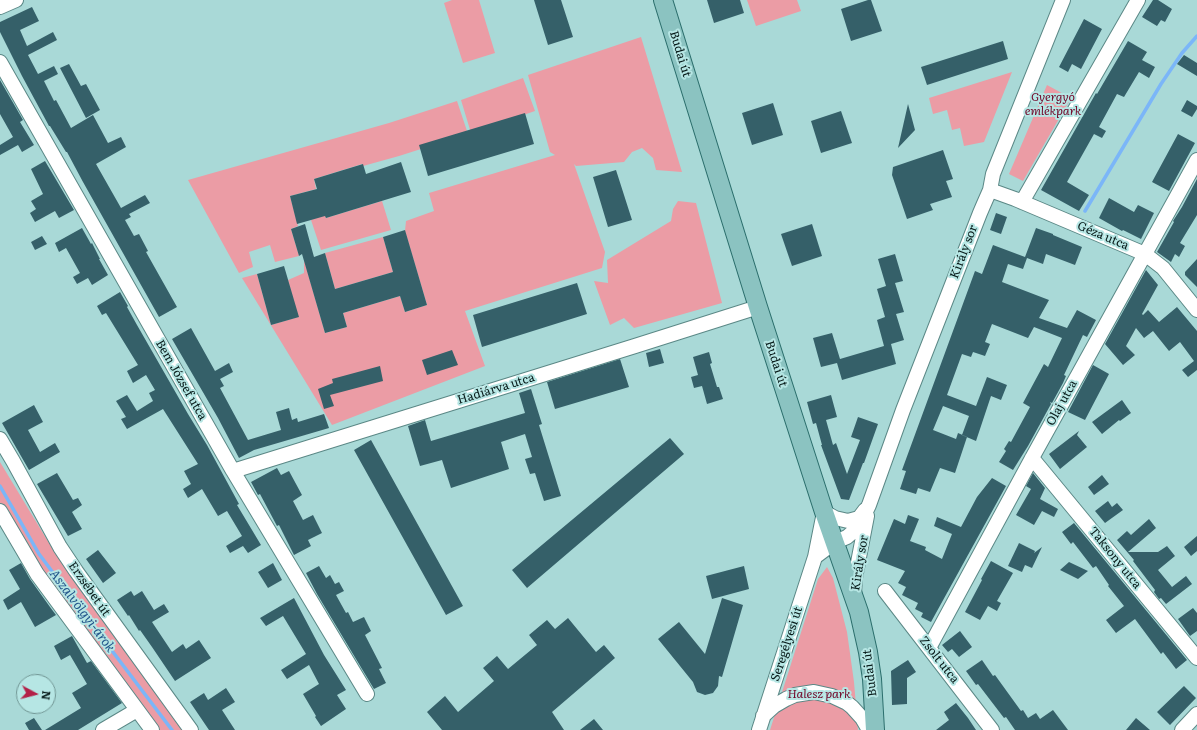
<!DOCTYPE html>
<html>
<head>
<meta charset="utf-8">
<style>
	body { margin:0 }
	#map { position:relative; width:1197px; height:730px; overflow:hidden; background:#a9d9d7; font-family:Literata,serif }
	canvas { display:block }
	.north { position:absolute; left:16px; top:674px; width:40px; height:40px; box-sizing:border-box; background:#b6e6e4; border:1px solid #709593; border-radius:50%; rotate:97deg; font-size:11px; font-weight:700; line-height:16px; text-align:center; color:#081b1a }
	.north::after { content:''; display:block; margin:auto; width:14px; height:18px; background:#b32148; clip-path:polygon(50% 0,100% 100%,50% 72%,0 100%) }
</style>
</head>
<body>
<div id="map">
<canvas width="1197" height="730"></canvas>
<div class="north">N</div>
</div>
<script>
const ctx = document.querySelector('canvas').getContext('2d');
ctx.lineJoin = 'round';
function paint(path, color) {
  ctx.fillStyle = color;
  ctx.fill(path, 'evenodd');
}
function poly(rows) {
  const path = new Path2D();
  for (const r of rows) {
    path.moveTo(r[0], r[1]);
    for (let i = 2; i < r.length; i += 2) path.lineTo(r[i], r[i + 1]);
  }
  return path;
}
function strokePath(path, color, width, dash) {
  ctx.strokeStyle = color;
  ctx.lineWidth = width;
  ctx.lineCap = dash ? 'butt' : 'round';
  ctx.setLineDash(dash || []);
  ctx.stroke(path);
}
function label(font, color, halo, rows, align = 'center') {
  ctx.font = font + ' Literata,serif';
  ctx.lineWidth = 4;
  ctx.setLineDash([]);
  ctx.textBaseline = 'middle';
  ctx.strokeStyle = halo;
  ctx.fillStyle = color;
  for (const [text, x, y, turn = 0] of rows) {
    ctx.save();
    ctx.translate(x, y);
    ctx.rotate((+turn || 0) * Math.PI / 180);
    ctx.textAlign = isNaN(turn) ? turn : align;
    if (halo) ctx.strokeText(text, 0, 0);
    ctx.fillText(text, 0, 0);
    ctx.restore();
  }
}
paint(poly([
	[452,0,479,0,495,53,463,63,444,3],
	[747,0,797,0,801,11,756,26],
	[641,37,682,172,656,170,653,158,642,148,632,152,624,162,576,166,574,164,605,252,602,268,465,311,485,366,332,425,242,278,257,274,271,325,298,317,288,280,304,273,304,260,325,333,347,327,343,313,400,296,405,312,427,305,405,231,406,221,434,211,429,193,555,155,550,152,528,75],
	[1012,72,984,142,964,146,960,128,952,130,947,110,933,114,929,98],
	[523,78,535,111,471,133,461,100],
	[1047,85,1071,98,1023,181,1009,174],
	[457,101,468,134,399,156,363,166,362,164,314,179,316,189,290,196,298,226,291,229,299,256,275,262,270,245,249,252,253,267,239,273,188,180,389,123],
	[382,201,391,230,321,250,311,220,325,214,326,218],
	[678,201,696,203,722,303,634,328,624,318,610,325,594,281,608,283,607,260,671,221,673,209],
	[383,237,393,272,335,289,325,253],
	[0,462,55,553,182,730,155,730,36,570,0,508],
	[827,567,833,578,847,632,854,682,858,730,770,730,818,579]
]), '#eb9ca5');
strokePath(poly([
	[1085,211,1161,84,1182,53,1197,36],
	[0,486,39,554,66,590,172,730]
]), '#7bb6f8', 3.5);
paint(poly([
	[534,0,561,0,573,37,548,45],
	[707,0,740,0,744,13,714,23],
	[868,0,871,0,882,31,851,41,841,9],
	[1153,0,1158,0,1172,9,1165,22,1161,20,1157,26,1142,17],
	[32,7,39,21,20,30,27,46,53,32,57,40,28,55,38,74,54,66,58,74,44,81,54,101,56,100,71,128,93,115,108,143,121,137,126,147,96,164,121,208,145,195,150,203,129,214,131,217,125,220,134,236,139,234,148,251,146,252,177,307,159,317,83,182,67,152,66,152,50,126,49,126,22,76,0,32,0,22],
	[1084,19,1102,29,1081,69,1072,64,1068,72,1059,67],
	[1003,41,1008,59,927,85,921,67],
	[1128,41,1147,52,1142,60,1155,67,1149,78,1139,72,1124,97,1117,94,1099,127,1106,131,1102,138,1094,134,1067,182,1089,195,1079,211,1041,190,1096,93,1097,94],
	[1184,55,1197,63,1197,76,1177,64],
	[69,64,81,86,86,84,100,110,86,118,60,68],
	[0,80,23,120,20,122,34,145,22,152,18,145,0,155,0,145,13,137,0,114],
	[1187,100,1197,106,1197,109,1192,117,1181,111],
	[773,103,783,135,752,145,742,113],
	[908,104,915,130,898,148],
	[841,111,852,143,821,153,811,121],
	[525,113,534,144,428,176,419,145],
	[1178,134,1195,143,1169,191,1152,182],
	[943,150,953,179,946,181,952,197,930,204,933,210,907,219,892,175,893,167],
	[45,161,74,210,59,218,55,211,35,222,30,213,36,209,31,201,43,194,31,169],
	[401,162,411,192,326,218,325,216,297,224,290,196,317,189,314,179,363,164,366,174],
	[616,170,632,220,608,227,593,177],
	[1197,179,1197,215,1180,243,1185,246,1179,257,1175,254,1171,262,1157,252,1174,222,1173,221,1182,207],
	[1109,198,1134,212,1138,205,1154,213,1141,239,1123,230,1122,231,1099,218],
	[996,213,1007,217,1001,234,990,230],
	[305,224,314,257,325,253,335,289,393,272,383,237,405,230,427,305,405,312,400,296,343,313,347,327,325,333,302,254,299,256,291,229],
	[812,224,822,256,792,266,781,234],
	[82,228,91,244,92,243,100,259,99,259,108,275,92,285,88,278,77,284,73,277,80,273,66,248,59,252,55,243],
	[1036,228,1053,234,1053,235,1082,247,1075,265,1046,254,1043,264,1027,258,1023,269,1008,264,1002,282,1049,300,1039,318,1067,328,1077,310,1096,320,1087,337,1083,335,1064,375,1066,376,1063,383,1052,403,1050,402,1051,404,1028,446,1013,470,999,462,1006,451,1004,449,1009,441,1011,442,1030,407,1023,403,1044,364,1048,367,1062,338,1034,327,1028,338,992,324,985,342,990,344,985,356,973,352,971,357,962,354,947,395,976,406,987,377,1007,385,1001,400,991,396,976,441,962,435,969,416,943,406,933,430,956,439,958,433,967,437,955,473,940,468,930,492,918,488,916,494,900,489,906,471,902,470,975,271,982,274,993,245,1025,257],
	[42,236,47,244,35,250,31,242],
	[895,254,903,281,895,283,904,312,896,314,904,340,891,344,896,364,842,380,837,363,821,367,813,338,832,333,840,359,884,346,877,320,885,317,877,289,886,286,878,259],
	[1197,259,1197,287,1185,275,1185,272],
	[284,266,299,317,271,325,257,274],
	[1146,270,1158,285,1142,314,1143,315,1148,310,1159,322,1177,307,1197,331,1197,370,1188,377,1182,370,1194,361,1180,342,1169,351,1153,331,1144,338,1136,328,1126,346,1135,355,1123,365,1105,344],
	[577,283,587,314,482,347,473,315],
	[120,292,128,306,127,307,137,325,188,414,207,445,239,504,237,505,261,545,248,553,243,546,230,553,226,546,242,536,227,511,218,516,202,489,188,498,183,489,191,484,184,471,198,464,163,409,127,429,121,419,126,417,116,401,127,395,137,411,153,401,149,393,155,390,146,375,133,383,127,371,138,365,106,313,102,315,97,306],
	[191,328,215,371,229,363,233,372,220,379,224,386,220,388,248,440,281,430,276,412,289,408,292,420,297,418,298,422,324,414,329,428,254,450,239,458,218,418,172,339],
	[660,349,664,363,649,367,646,353],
	[452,350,458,365,427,375,422,360],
	[709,352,712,363,710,364,717,387,719,387,723,399,707,404,702,386,694,388,691,377,698,375,693,357],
	[620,359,629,387,555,409,547,382],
	[1093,365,1109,374,1085,420,1068,412],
	[380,366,383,381,330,395,334,406,324,409,318,389,333,383,332,379],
	[531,389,542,424,539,425,561,496,544,501,535,473,530,474,525,459,532,457,525,434,501,442,509,469,451,488,442,460,420,466,408,426,425,420,431,441,525,413,519,393],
	[831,395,837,417,826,420,833,445,836,443,847,474,860,440,851,437,858,417,878,424,864,463,863,463,849,500,841,499,821,445,822,445,816,423,813,424,807,402],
	[1122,400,1131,413,1120,421,1119,420,1102,434,1092,422],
	[34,405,43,422,28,430,40,452,55,443,60,452,29,470,2,423],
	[1079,431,1077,435,1087,447,1060,469,1049,454],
	[670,438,684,454,527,588,512,570],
	[371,440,463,606,446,615,354,450],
	[277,468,281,475,289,471,302,495,293,501,303,520,313,515,322,533,308,540,311,546,294,555,279,525,277,526,260,494,258,495,251,482],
	[57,473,73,500,78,498,82,505,72,512,82,529,68,536,37,484],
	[1033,473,1045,488,1040,499,1058,509,1054,517,1042,511,1034,525,1016,515,1031,489,1026,486],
	[1102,475,1109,484,1094,495,1088,487],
	[992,478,1006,486,931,622,921,617,923,613,915,609,918,603,902,595,906,587,898,583,905,571,877,560,894,519,905,524,908,515,919,519,910,541,926,547,925,550,942,559,952,534,934,526,937,517,961,527,977,497],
	[1108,501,1112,507,1117,503,1123,510,1105,523,1095,511],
	[1149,519,1156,528,1128,552,1158,552,1167,546,1175,556,1158,570,1172,587,1186,576,1192,584,1166,604,1161,598,1159,599,1154,592,1155,590,1133,561,1134,560,1117,540,1127,531,1131,535],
	[1074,523,1187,660,1176,669,1163,652,1161,654,1135,619,1116,633,1106,620,1124,606,1108,586,1109,585,1096,566,1093,568,1073,542,1071,544,1062,532],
	[1197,536,1197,551,1191,556,1184,547],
	[1019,543,1035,551,1034,553,1042,547,1032,568,1025,565,1022,572,1008,566],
	[98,550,116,573,103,583,86,559],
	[991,561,1013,573,997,601,1001,603,997,611,988,606,980,620,965,612,982,580,981,579],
	[1069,562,1088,571,1078,579,1060,570],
	[21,563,30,579,50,607,56,615,35,627,21,602,8,610,3,600,20,589,9,570],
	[273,563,282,580,268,588,258,572],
	[319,566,326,578,330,575,335,584,339,582,344,591,336,595,346,613,348,612,353,622,364,617,371,631,365,635,382,668,379,669,386,683,374,689,317,594,306,573],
	[744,566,749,589,712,599,706,576],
	[131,591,134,596,142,591,154,610,164,604,169,612,152,622,172,652,183,644,186,649,199,640,211,658,175,681,152,647,140,630,139,631,129,615,128,616,117,600],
	[294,598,324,655,346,690,337,695,346,709,321,726,315,717,316,716,303,694,319,684,309,665,287,679,281,670,306,654,283,616,266,626,260,618],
	[722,598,743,605,722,677,719,676,718,686,713,693,705,695,697,692,693,682,658,639,679,622,705,654],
	[1193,608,1197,613,1197,631,1190,636,1178,619],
	[568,618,596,652,604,645,615,658,552,712,564,730,442,730,427,712,445,696,458,712,494,681,483,668,497,656,508,669,537,645,529,635,547,620,555,629],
	[960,631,972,647,959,657,952,649,948,652,942,645],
	[72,636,87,663,91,661,122,703,78,730,45,730,81,708,72,693,87,684,70,655,61,660,54,646],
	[908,660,916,672,907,678,907,704,892,705,891,671],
	[982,660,993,676,995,675,1021,711,1023,710,1028,718,1036,713,1040,719,1053,710,1068,730,1015,730,1006,717,1004,718,978,684,976,685,966,671],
	[1184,686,1196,698,1170,725,1157,712],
	[226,688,235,702,222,710,235,730,209,730,190,702,204,693,208,700],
	[956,703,968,718,976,730,936,730,949,720,944,712],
	[34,718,42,730,29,730,25,723],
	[1136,718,1150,730,1126,730],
	[594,719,603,730,580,730]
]), '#356069');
const minor = poly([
	[0,7,16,0],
	[0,62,233,471,367,694],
	[990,190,1015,199,1145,254,1163,268,1197,310],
	[1022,202,1138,0],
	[0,439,13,461,60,547,76,571,191,730],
	[1032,458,1197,658],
	[233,471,635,346,758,307],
	[0,511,37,574,152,730],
	[815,557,835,542,847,537,855,530,860,524,869,505,903,410,980,213,983,206,990,190,993,174,1063,0],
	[885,591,992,730],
	[854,594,855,578,867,516],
	[929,648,1032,458,1197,160],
	[763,716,774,706,786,699,795,695,814,692,832,696,847,703,852,707,862,718,869,730],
	[103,730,137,710],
	[759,730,815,557,824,512,835,518,848,521,859,518,865,510],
	[1182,730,1197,714]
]);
const major = poly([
	[663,0,758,307,824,512,859,612,868,652,872,679,875,730]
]);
strokePath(minor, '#5b8886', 16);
strokePath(major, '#2b6e6c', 20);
strokePath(minor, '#fff', 14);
strokePath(major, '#8bc3c1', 18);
label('12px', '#081b1a', '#b6e6e4', [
	["Budai út",680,54,73],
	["Géza utca",1103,236,23],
	["Király sor",964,252,-69],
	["Budai út",776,364,72],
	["Bem József utca",181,380,60],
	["Hadiárva utca",496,389,-17],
	["Olaj utca",1062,403,-61],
	["Taksony utca",1115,558,51],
	["Király sor",860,563,-81],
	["Erzsébet út",89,589,55],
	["Seregélyesi út",787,644,-72],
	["Zsolt utca",939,660,52],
	["Budai út",870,673,-97]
]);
label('italic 12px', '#720628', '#b6e6e4', [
	["Gyergyó",1053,97],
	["emlékpark",1053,111],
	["Halesz park",819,694]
]);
label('italic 13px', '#23568b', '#b6e6e4', [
	["Aszalvölgyi-árok",82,611,53]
]);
</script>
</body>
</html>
